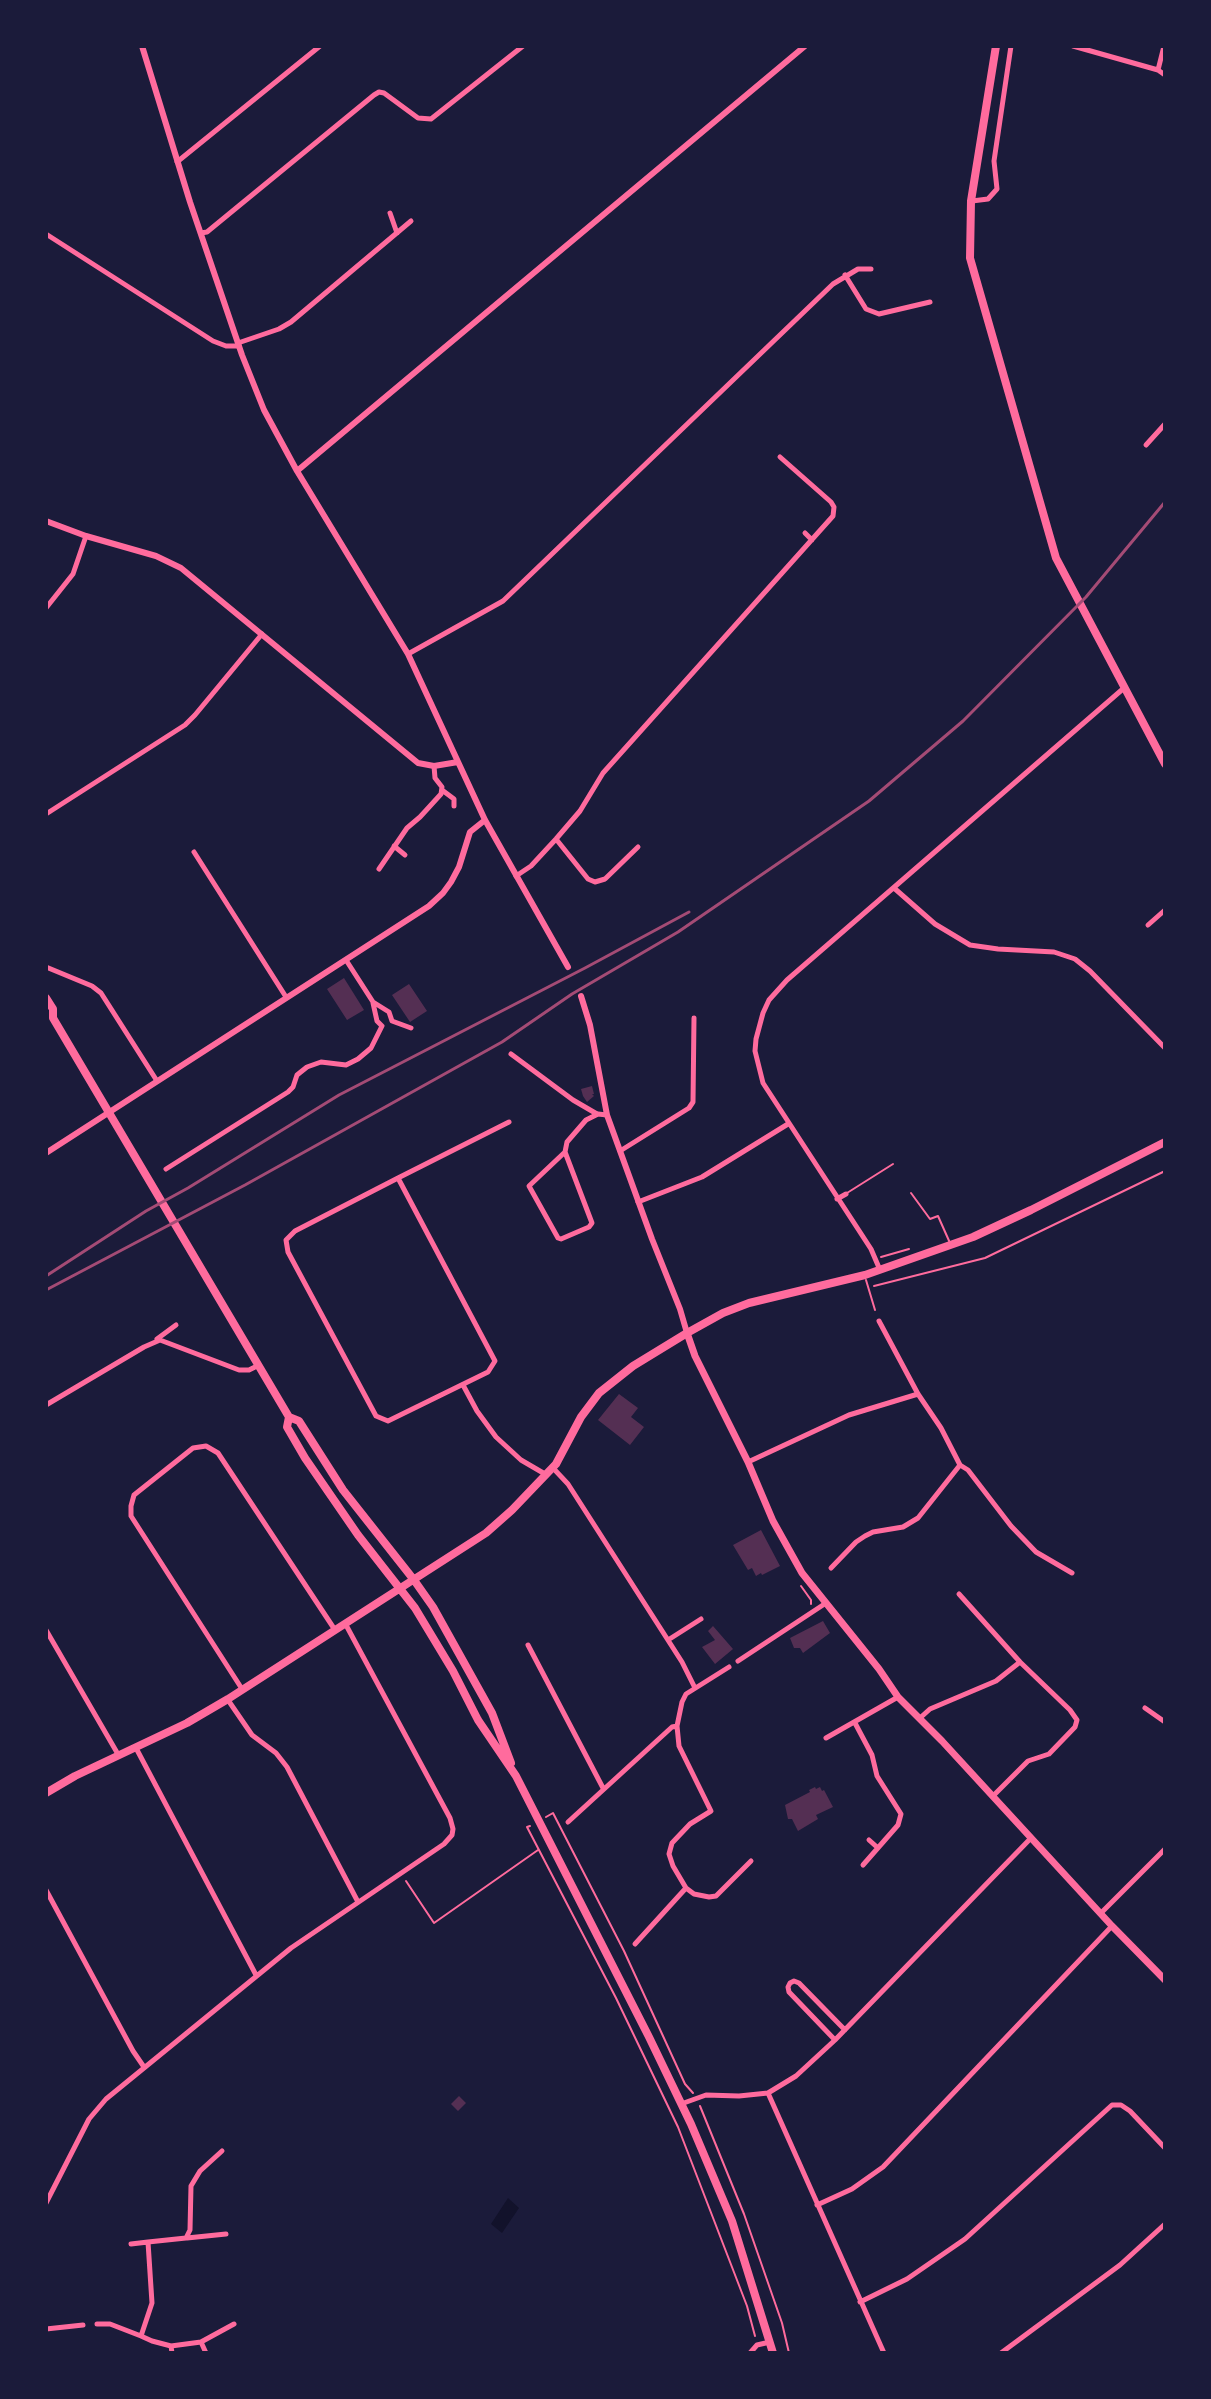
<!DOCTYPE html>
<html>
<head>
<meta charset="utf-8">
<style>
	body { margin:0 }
	#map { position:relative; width:1211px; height:2399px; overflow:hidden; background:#1b1b3a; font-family:"Fira Sans",sans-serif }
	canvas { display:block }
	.frame { position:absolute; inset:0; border:48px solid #1b1b3a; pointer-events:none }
</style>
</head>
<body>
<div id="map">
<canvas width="1211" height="2399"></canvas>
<div class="frame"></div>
</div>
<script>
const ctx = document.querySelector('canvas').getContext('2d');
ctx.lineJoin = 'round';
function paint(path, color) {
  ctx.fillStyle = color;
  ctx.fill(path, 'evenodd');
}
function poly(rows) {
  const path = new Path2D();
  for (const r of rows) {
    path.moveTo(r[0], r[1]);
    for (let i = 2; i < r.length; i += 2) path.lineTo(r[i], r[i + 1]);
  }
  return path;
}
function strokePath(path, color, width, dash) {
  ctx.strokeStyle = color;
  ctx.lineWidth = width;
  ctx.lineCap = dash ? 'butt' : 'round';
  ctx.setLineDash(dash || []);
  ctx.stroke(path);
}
paint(poly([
	[508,2198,519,2208,502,2233,491,2224]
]), '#12122b');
paint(poly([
	[344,978,364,1010,347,1020,327,989],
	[409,984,427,1011,410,1022,392,995],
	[592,1086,594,1094,592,1094,594,1096,587,1102,583,1096,581,1089],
	[619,1394,638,1408,631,1417,644,1427,630,1445,598,1420],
	[761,1530,780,1566,762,1575,761,1573,756,1576,752,1568,748,1570,733,1545],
	[823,1621,830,1633,803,1653,800,1648,794,1648,790,1638],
	[713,1626,733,1649,715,1664,702,1647,715,1640,708,1631],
	[815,1787,816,1789,820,1787,822,1791,824,1790,833,1807,816,1815,818,1819,798,1831,792,1819,788,1819,785,1805,810,1792,809,1790],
	[459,2096,466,2103,458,2111,451,2104]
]), '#542f53');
strokePath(poly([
	[881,1257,909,1249],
	[874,1286,985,1258,1165,1171],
	[801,1586,811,1600,811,1604],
	[546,1817,553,1813,624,1951,685,2084,693,2093],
	[530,1826,527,1827,616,1998,678,2127,747,2306,755,2336],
	[406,1881,434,1923,538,1850],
	[700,2106,744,2214,782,2323,789,2353]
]), '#ff6b9d', 2);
strokePath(poly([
	[847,1193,893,1164],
	[911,1193,930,1219,938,1216,950,1243],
	[866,1280,875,1310]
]), '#ff6b9d', 2);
strokePath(poly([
	[1073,46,1158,70,1165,75],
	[1158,70,1164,46],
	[177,162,320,46],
	[972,201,988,199,997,189,994,161,1011,46],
	[390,213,397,233],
	[201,233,207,232,235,209,374,95,379,92,384,93,418,118,431,119,523,46],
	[46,234,213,341,226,346,239,346],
	[845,275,866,309,879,314,930,302],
	[238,343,279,329,291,322,411,221],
	[1146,445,1165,424],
	[805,533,812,540],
	[46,608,73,574,86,536],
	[408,654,503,601,833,284,858,269,871,269],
	[442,790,454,799,454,806],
	[46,814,185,725,195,715,262,634],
	[556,839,588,879,595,882,605,879,638,847],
	[394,846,405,855],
	[194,852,286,997],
	[379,869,407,828,420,817,441,794,442,787,435,778,434,766],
	[516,876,531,866,556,839,580,811,603,773,833,516,834,507,831,502,780,457],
	[894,888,935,924,970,945,998,949,1054,952,1075,959,1090,971,1165,1048],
	[1148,925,1165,910],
	[346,960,373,1002,389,1012,392,1021,411,1028],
	[46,967,92,986,101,993,157,1081],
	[373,1003,377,1021,382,1026],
	[511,1054,573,1100,597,1114],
	[620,1151,689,1108,693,1102,694,1018],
	[565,1152,592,1223,589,1227,561,1239,558,1238,529,1186,565,1152,567,1142,586,1120,598,1114,607,1115],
	[166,1169,288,1092,293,1087,297,1075,307,1067,321,1062,346,1065,358,1059,371,1048,382,1026],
	[398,1178,495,1361,488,1372,388,1421,376,1416,288,1252,286,1240,295,1231,398,1178],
	[398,1178,509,1122],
	[837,1199,846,1194],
	[638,1202,702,1177,788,1124],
	[880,1270,871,1249,763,1083,755,1051,756,1039,763,1013,769,1000,787,980,1124,688],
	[157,1339,176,1325],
	[463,1385,477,1411,496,1437,521,1460,545,1474],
	[46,1405,144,1347,160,1340,239,1370,249,1370,259,1365],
	[748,1462,849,1415,918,1394],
	[960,1465,968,1470,1011,1526,1036,1552,1072,1573],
	[553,1468,568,1484,682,1662,695,1688],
	[831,1568,856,1542,865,1536,873,1532,903,1527,918,1518,960,1465,941,1428,918,1394,879,1321],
	[959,1594,1020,1662],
	[46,1630,119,1756],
	[668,1640,701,1619],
	[528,1645,603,1788],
	[738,1661,826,1603],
	[242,1689,131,1516,131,1506,134,1495,193,1448,206,1446,218,1453,335,1630],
	[228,1700,252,1735,276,1753,287,1767,358,1902],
	[1145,1708,1165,1722],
	[920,1718,930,1709,996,1681,1020,1662,1070,1710,1077,1720,1075,1727,1049,1754,1028,1761,993,1796],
	[855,1723,872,1755,877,1776,901,1814,898,1825,863,1865],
	[677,1726,679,1746,711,1811,690,1824,672,1843,669,1854,673,1866,686,1888,694,1894,709,1897,716,1896,751,1861],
	[826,1738,898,1697],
	[136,1748,256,1975],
	[568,1822,672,1727,677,1726,682,1702,686,1694,729,1667],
	[869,1840,878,1848],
	[46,1890,133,2051,144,2067],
	[1101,1913,1165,1849],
	[635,1944,686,1888],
	[835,2040,789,1992,788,1987,790,1983,794,1981,799,1983,845,2030],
	[768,2093,884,2353],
	[681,2104,706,2095,739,2096,768,2093,796,2076,835,2040,1031,1838],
	[46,2203,89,2119,106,2099,291,1948,444,1844,452,1835,453,1829,450,1818,346,1625],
	[817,2205,852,2189,883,2167,1112,1926],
	[187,2238,226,2234],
	[131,2244,148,2242],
	[860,2302,907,2279,965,2239,1112,2105,1121,2105,1130,2111,1165,2148],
	[97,2324,110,2324,141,2336],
	[46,2329,83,2325],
	[201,2342,206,2353],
	[171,2346,201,2342,234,2324],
	[172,2353,171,2346,152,2341,141,2336,152,2303,148,2242,186,2238,190,2230,191,2186,200,2171,222,2151],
	[750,2353,757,2345,770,2342],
	[1001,2353,1120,2265,1165,2224]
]), '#ff6b9d', 5);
strokePath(poly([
	[142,46,190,202,242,355,264,410,297,471,408,654,485,820,568,967],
	[297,471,805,46],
	[46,521,86,536,156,556,181,568,418,763,434,766,458,762],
	[581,996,590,1025,607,1115,652,1239,680,1309,687,1333],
	[46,1153,429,906,443,893,451,882,459,867,470,832,485,820]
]), '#ff6b9d', 6);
strokePath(poly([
	[687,1333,695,1356,748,1462,773,1521,802,1573,879,1669,898,1697,942,1741,1112,1926,1165,1980]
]), '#ff6b9d', 7);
strokePath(poly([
	[996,46,971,201,970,258,1056,558,1165,764],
	[46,998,53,1009,53,1018,289,1417,287,1427,305,1458,358,1535,415,1608,453,1671,478,1720,516,1776,649,2037,691,2124,732,2221,773,2353],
	[289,1417,299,1421,343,1490,414,1580,433,1607,492,1713,511,1763],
	[46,1793,75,1776,187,1723,228,1699,486,1533,512,1510,556,1464,581,1417,599,1393,633,1366,687,1333,723,1313,749,1303,865,1275,973,1237,1031,1210,1165,1142]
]), '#ff6b9d', 8);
strokePath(poly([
	[46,1276,146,1211,188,1188,339,1095,585,968,689,912],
	[46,1290,245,1185,502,1042,572,994,678,932,869,801,963,721,1086,597,1165,502]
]), '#a44b75', 3);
</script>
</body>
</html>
